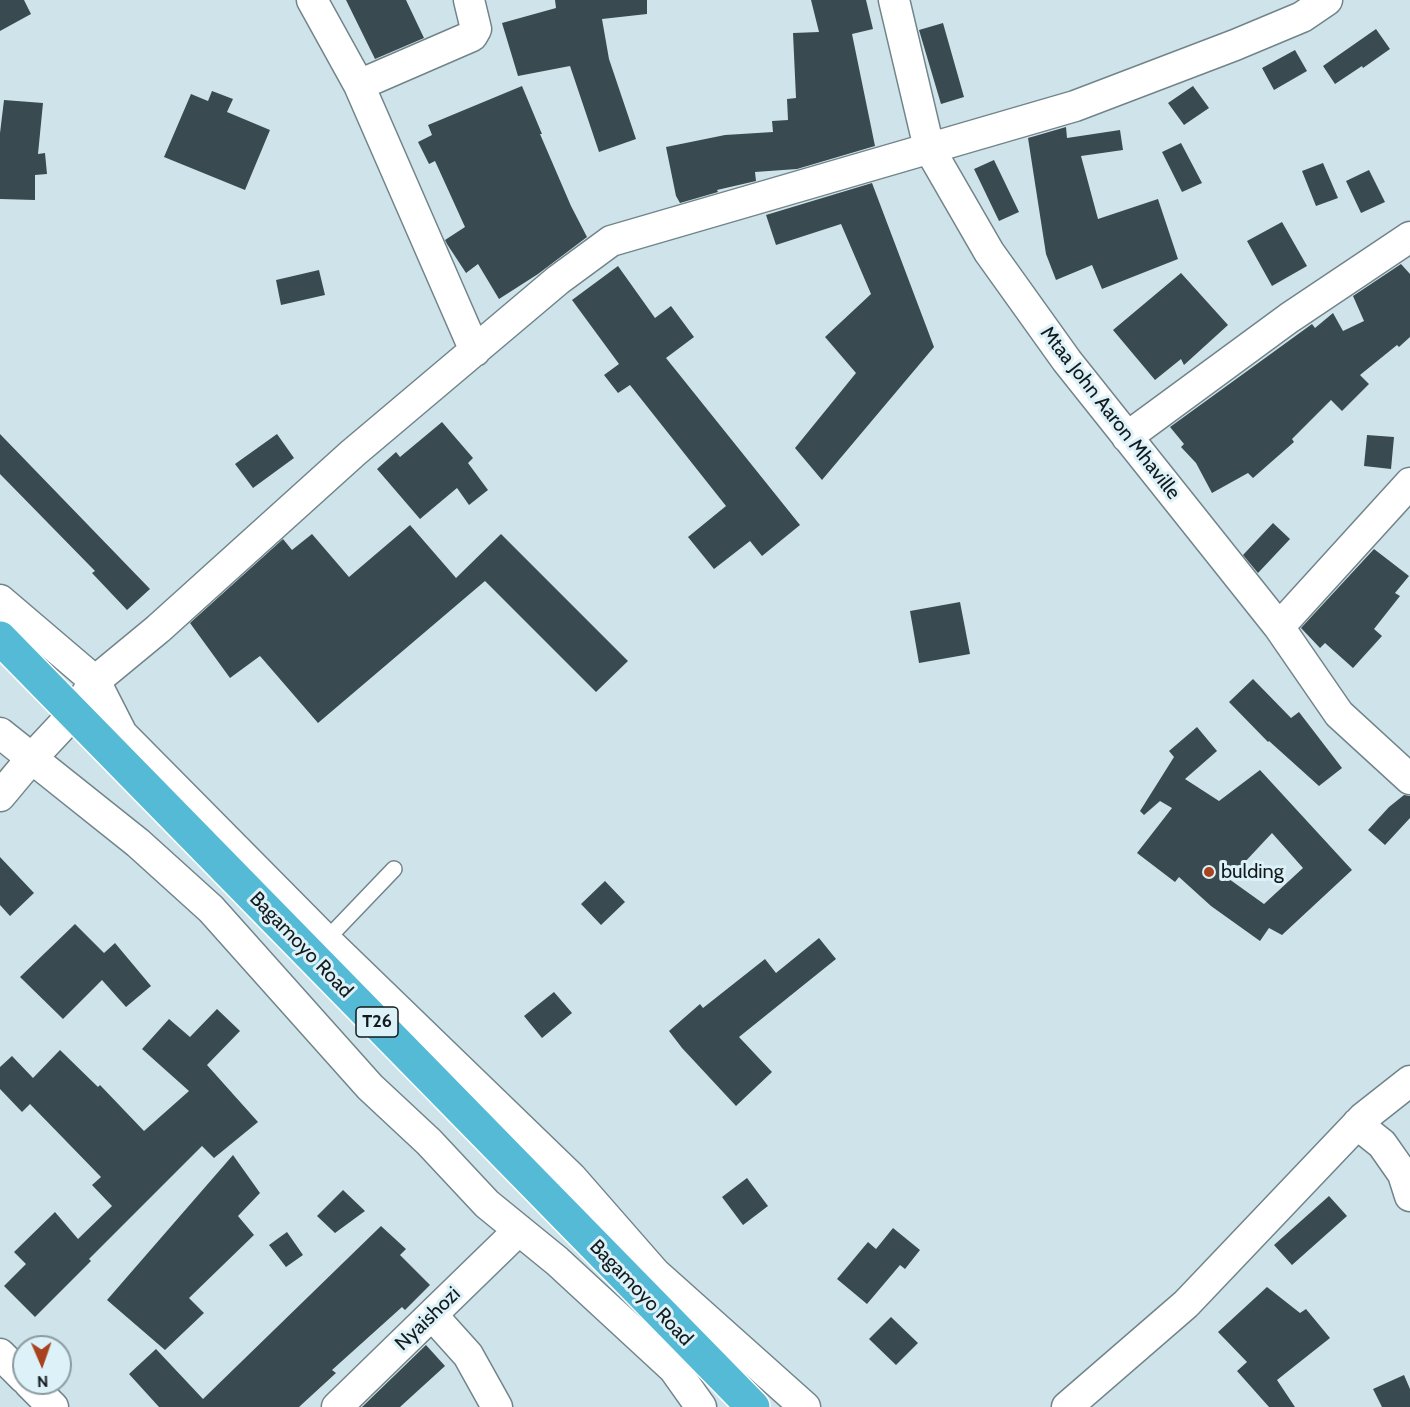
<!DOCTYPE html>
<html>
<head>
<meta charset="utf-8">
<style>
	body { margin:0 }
	#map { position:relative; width:1410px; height:1407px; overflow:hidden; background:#cfe4ea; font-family:Cabin,sans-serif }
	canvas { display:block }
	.north { position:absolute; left:12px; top:1335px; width:60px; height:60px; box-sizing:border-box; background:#dcf1f8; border:2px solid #8b9ba0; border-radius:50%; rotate:178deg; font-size:16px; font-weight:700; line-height:24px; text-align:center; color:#121a1c }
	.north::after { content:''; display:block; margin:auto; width:21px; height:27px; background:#a9421e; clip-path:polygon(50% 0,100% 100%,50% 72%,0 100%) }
</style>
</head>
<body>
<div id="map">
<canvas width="1410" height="1407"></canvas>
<div class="north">N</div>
</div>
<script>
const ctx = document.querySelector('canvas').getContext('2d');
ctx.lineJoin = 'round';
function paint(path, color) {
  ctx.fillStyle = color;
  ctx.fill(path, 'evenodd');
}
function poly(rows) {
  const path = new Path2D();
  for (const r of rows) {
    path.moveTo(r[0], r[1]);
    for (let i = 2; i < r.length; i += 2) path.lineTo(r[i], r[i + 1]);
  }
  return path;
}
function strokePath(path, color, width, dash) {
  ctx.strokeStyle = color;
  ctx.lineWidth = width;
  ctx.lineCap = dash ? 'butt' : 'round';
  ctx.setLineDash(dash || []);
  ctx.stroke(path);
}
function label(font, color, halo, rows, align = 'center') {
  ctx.font = font + ' Cabin,sans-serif';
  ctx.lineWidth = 6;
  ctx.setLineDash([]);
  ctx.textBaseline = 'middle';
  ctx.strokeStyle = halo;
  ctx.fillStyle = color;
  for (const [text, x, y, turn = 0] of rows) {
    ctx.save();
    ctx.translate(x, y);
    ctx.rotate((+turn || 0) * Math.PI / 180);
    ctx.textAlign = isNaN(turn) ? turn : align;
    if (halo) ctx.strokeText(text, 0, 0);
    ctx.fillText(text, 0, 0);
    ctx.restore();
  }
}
paint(poly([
	[0,0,24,0,31,14,0,31],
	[346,0,406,0,424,38,375,59],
	[555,0,647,0,647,14,602,19,609,59,636,139,599,152,570,66,518,76,502,23,556,8],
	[811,0,866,0,873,29,852,34,875,146,797,169,755,172,756,181,717,190,718,192,680,203,676,196,666,147,725,135,773,132,772,121,788,120,787,99,796,98,793,33,819,32],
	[943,23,964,97,941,104,919,30],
	[1376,29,1390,49,1363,68,1362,66,1335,84,1323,66],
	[1295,50,1307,71,1274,90,1262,68],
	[522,86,542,134,540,134,571,206,587,237,538,274,499,299,478,264,466,273,447,244,445,240,465,227,435,161,429,164,418,142,432,135,428,125],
	[1193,86,1209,108,1184,125,1168,103],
	[212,91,233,99,227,112,270,130,245,190,164,157,191,94,208,101],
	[4,100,43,103,38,154,45,153,47,174,35,175,35,200,0,199,0,133],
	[1066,127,1067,138,1120,130,1123,150,1081,156,1098,219,1158,199,1178,259,1102,289,1092,265,1056,280,1046,254,1028,138],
	[1181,143,1202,183,1182,192,1162,152],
	[994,160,1019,212,999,221,974,169],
	[1323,163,1338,198,1316,206,1302,171],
	[1369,170,1385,202,1361,213,1346,181],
	[872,183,934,347,822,480,795,448,856,373,825,337,871,294,841,224,776,245,766,215],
	[1282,222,1307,266,1272,286,1247,241],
	[1401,264,1410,274,1410,337,1399,347,1397,345,1360,375,1369,384,1342,411,1331,400,1292,439,1294,442,1253,478,1248,473,1212,493,1196,463,1181,447,1184,444,1170,427,1312,324,1315,328,1333,313,1343,331,1364,321,1353,296],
	[618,266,655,318,671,306,694,337,666,358,800,525,762,556,750,541,714,569,688,537,726,506,630,385,618,393,604,375,619,364,572,300],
	[319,270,325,295,281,305,276,280],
	[1181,273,1228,325,1184,365,1181,359,1155,380,1113,330],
	[442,422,473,458,468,463,488,490,469,505,457,488,420,519,377,469,396,452,400,457],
	[0,434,150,589,127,610,92,573,95,571,0,474],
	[277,434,294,458,253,488,235,464],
	[1367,435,1394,437,1391,469,1364,466],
	[1273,523,1290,539,1258,573,1243,555],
	[410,525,456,578,501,534,628,661,596,692,485,581,318,723,260,656,230,678,190,623,283,539,292,550,312,534,349,577],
	[1374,549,1409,576,1395,593,1400,596,1374,629,1382,636,1353,668,1325,643,1320,648,1301,628],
	[960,602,970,654,919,663,910,611],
	[1253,679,1291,718,1299,712,1342,768,1319,786,1269,741,1268,742,1229,702],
	[1197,727,1217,751,1185,779,1219,801,1260,770,1352,870,1282,935,1269,928,1260,941,1211,906,1179,877,1175,882,1137,853,1172,808,1160,801,1144,815,1140,811,1174,757,1169,751],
	[1272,833,1303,868,1264,904,1229,879],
	[1404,795,1410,796,1410,818,1385,845,1368,830,1389,807],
	[0,857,34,893,10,916,0,905],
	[605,881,625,902,601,925,581,904],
	[75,924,104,953,115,943,151,986,126,1007,102,980,63,1019,20,977],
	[819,938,836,959,739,1037,772,1072,736,1106,682,1048,669,1031,700,1004,703,1008,765,959,776,973],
	[554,992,572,1013,542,1038,524,1016],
	[217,1009,240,1031,207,1065,258,1122,214,1158,202,1146,89,1259,91,1261,35,1317,4,1286,26,1264,14,1252,55,1212,78,1239,112,1206,92,1185,101,1177,30,1104,22,1112,0,1089,0,1067,12,1056,33,1078,60,1050,98,1087,100,1085,144,1131,189,1091,142,1049,169,1019,190,1037],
	[233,1155,260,1193,238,1216,254,1235,189,1298,204,1313,165,1350,107,1300],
	[747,1178,768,1206,743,1225,722,1197],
	[343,1190,365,1211,335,1233,317,1216],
	[1329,1196,1347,1216,1292,1265,1274,1245],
	[381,1226,406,1249,400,1255,430,1285,405,1310,402,1307,332,1370,336,1373,299,1407,159,1407,129,1374,156,1349,203,1399],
	[893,1228,920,1250,905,1269,900,1265,867,1304,837,1279,868,1242,876,1249],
	[287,1232,303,1255,286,1267,269,1245],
	[1267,1287,1300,1313,1306,1309,1330,1338,1277,1380,1295,1407,1269,1407,1237,1371,1247,1362,1218,1332],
	[891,1317,918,1343,896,1365,869,1339],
	[426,1345,445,1366,400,1407,362,1407],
	[1404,1375,1410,1389,1410,1407,1382,1407,1373,1389]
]), '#394b50');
const lane = poly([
	[326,940,394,869]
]);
const street = poly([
	[312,0,359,85,475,351],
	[894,0,929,148,989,252,1067,361,1279,627,1339,714,1410,779],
	[359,85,472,36,476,29,469,0],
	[1127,437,1289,318,1410,237],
	[0,600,95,681,122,734,326,940,571,1177,655,1273,805,1407],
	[1279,627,1410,483],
	[0,733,138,843,211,909,370,1087,429,1142,487,1204,557,1261,674,1369,701,1407],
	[0,796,31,759,74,713,95,681,158,629,353,453,558,280,611,241,1075,106,1235,45,1302,17,1327,0],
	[1357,1124,1382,1144,1403,1174,1410,1196],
	[432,1315,468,1355,497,1407],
	[0,1354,24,1378],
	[29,1383,53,1407],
	[337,1407,519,1230],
	[1067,1407,1186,1304,1363,1118,1410,1081]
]);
const highway = poly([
	[0,638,753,1407]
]);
strokePath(lane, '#71848a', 18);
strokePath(street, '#71848a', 33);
strokePath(highway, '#fff', 36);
strokePath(lane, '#fff', 15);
strokePath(street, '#fff', 30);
strokePath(highway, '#55bad6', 33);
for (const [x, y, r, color] of [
	[1209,872,6,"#a9421e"]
]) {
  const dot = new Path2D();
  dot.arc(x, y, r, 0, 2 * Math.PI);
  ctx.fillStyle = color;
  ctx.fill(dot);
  strokePath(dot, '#dcf1f8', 2);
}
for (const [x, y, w] of [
	[377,1022,42]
]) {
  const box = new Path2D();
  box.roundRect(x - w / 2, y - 15, w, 30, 4.5);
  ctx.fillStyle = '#dcf1f8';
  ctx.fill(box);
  strokePath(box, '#121a1c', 1.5);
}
label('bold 18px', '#121a1c', null, [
	["T26",377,1022]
]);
label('20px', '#121a1c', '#dcf1f8', [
	["Mtaa John Aaron Mhaville",1110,413,52],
	["Bagamoyo Road",301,945,46],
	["Bagamoyo Road",641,1293,46],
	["Nyaishozi",428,1319,-44]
]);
label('20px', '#121a1c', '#dcf1f8', [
	["bulding",1221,872]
], 'left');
</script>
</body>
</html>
